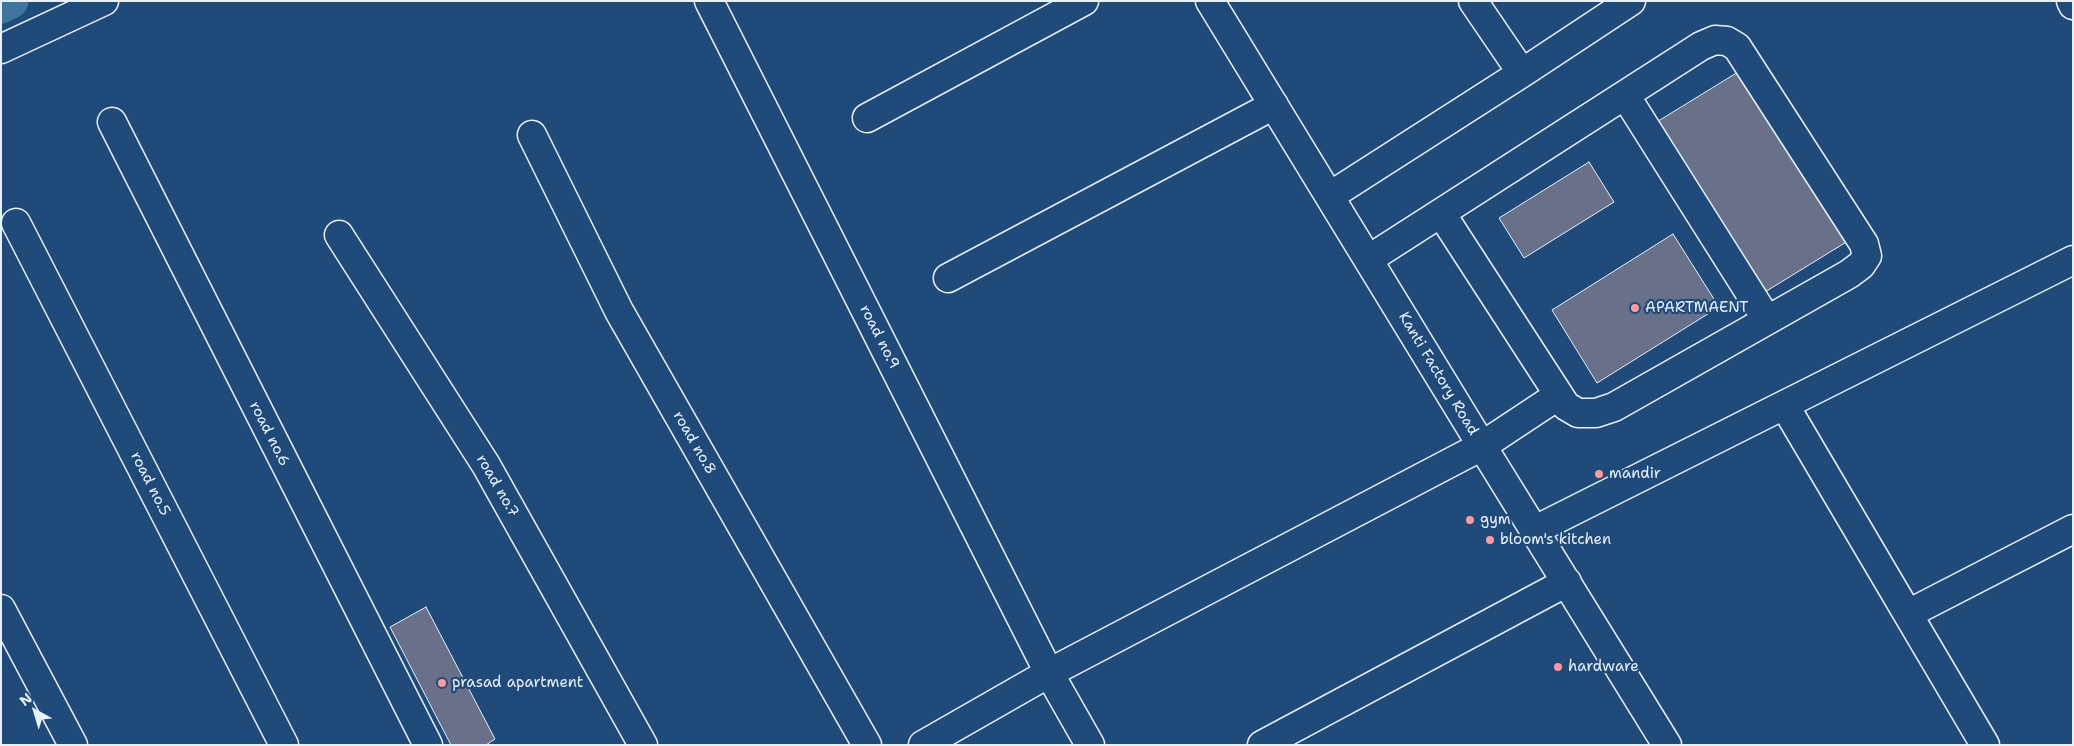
<!DOCTYPE html>
<html>
<head>
<meta charset="utf-8">
<style>
	body { margin:0 }
	#map { position:relative; width:2074px; height:746px; overflow:hidden; background:#1f4a7a; font-family:"Shantell Sans",sans-serif }
	canvas { display:block }
	.frame { position:absolute; inset:0; border:2px solid #e8f1f8; pointer-events:none }
	.north { position:absolute; left:10px; top:686px; width:50px; height:50px; -webkit-text-stroke:4px #1f4a7a; paint-order:stroke; rotate:321deg; font-size:14px; font-weight:700; line-height:20px; text-align:center; color:#e8f1f8 }
	.north::after { content:''; display:block; margin:auto; width:18px; height:22px; background:#e8f1f8; clip-path:polygon(50% 0,100% 100%,50% 72%,0 100%) }
</style>
</head>
<body>
<div id="map">
<canvas width="2074" height="746"></canvas>
<div class="frame"></div>
<div class="north">N</div>
</div>
<script>
const ctx = document.querySelector('canvas').getContext('2d');
ctx.lineJoin = 'round';
function poly(rows) {
  const path = new Path2D();
  for (const r of rows) {
    path.moveTo(r[0], r[1]);
    for (let i = 2; i < r.length; i += 2) path.lineTo(r[i], r[i + 1]);
  }
  return path;
}
function strokePath(path, color, width, dash) {
  ctx.strokeStyle = color;
  ctx.lineWidth = width;
  ctx.lineCap = dash ? 'butt' : 'round';
  ctx.setLineDash(dash || []);
  ctx.stroke(path);
}
function paint(path, color) {
  ctx.fillStyle = color;
  ctx.fill(path, 'evenodd');
}
function label(font, color, halo, rows, align = 'center') {
  ctx.font = font + ' "Shantell Sans",sans-serif';
  ctx.lineWidth = 4.5;
  ctx.setLineDash([]);
  ctx.textBaseline = 'middle';
  ctx.strokeStyle = halo;
  ctx.fillStyle = color;
  for (const [text, x, y, turn = 0] of rows) {
    ctx.save();
    ctx.translate(x, y);
    ctx.rotate((+turn || 0) * Math.PI / 180);
    ctx.textAlign = isNaN(turn) ? turn : align;
    if (halo) ctx.strokeText(text, 0, 0);
    ctx.fillText(text, 0, 0);
    ctx.restore();
  }
}
strokePath(poly([
	[1,6,11,1]
]), '#3f759c', 35);
const building = poly([
	[1743,69,1848,241,1760,295,1655,123,1743,69],
	[1589,162,1614,202,1524,258,1499,218,1589,162],
	[1673,234,1719,307,1597,383,1552,310,1673,234],
	[426,607,495,739,486,745,451,745,390,627,426,607]
]);
paint(building, '#687189');
strokePath(building, '#e8f1f8', 1);
const minor = poly([
	[709,1,1049,673,1090,745],
	[1210,1,1482,446,1667,745],
	[1473,1,1522,73],
	[2071,1,2073,5],
	[1,49,104,1],
	[1625,95,1767,320],
	[867,118,1084,1],
	[112,122,428,745],
	[532,135,619,311,867,745],
	[1330,196,1522,73,1631,1],
	[16,223,284,745],
	[339,235,486,465,643,745],
	[1369,259,1701,46,1715,40,1727,41,1737,47,1864,244,1867,256,1861,265,1849,274,1614,407,1596,413,1578,413,1566,406,1441,213],
	[948,278,1274,105],
	[1785,406,1985,745],
	[1535,530,2073,260],
	[1,609,73,745],
	[1908,614,2073,529],
	[923,745,1049,673,1482,446,1559,395],
	[1262,745,1567,582]
]);
strokePath(minor, '#e8f1f8', 31);
strokePath(minor, '#1f4a7a', 28);
for (const [x, y, r, color] of [
	[1635,308,5,"#ff9aa2"],
	[1599,474,5,"#ff9aa2"],
	[1470,520,5,"#ff9aa2"],
	[1490,540,5,"#ff9aa2"],
	[1558,667,5,"#ff9aa2"],
	[442,683,5,"#ff9aa2"]
]) {
  const dot = new Path2D();
  dot.arc(x, y, r, 0, 2 * Math.PI);
  ctx.fillStyle = color;
  ctx.fill(dot);
  strokePath(dot, '#1f4a7a', 2);
}
label('15px', '#e8f1f8', '#1f4a7a', [
	["APARTMAENT",1645,308],
	["mandir",1609,474],
	["gym",1480,520],
	["bloom's kitchen",1500,540],
	["hardware",1568,667],
	["prasad apartment",452,683]
], 'left');
label('15px', '#e8f1f8', '#1f4a7a', [
	["road no.9",879,337,63],
	["Kanti Factory Road",1438,374,59],
	["road no.6",269,434,63],
	["road no.8",694,443,60],
	["road no.5",150,484,63],
	["road no.7",497,486,60]
]);
</script>
</body>
</html>
